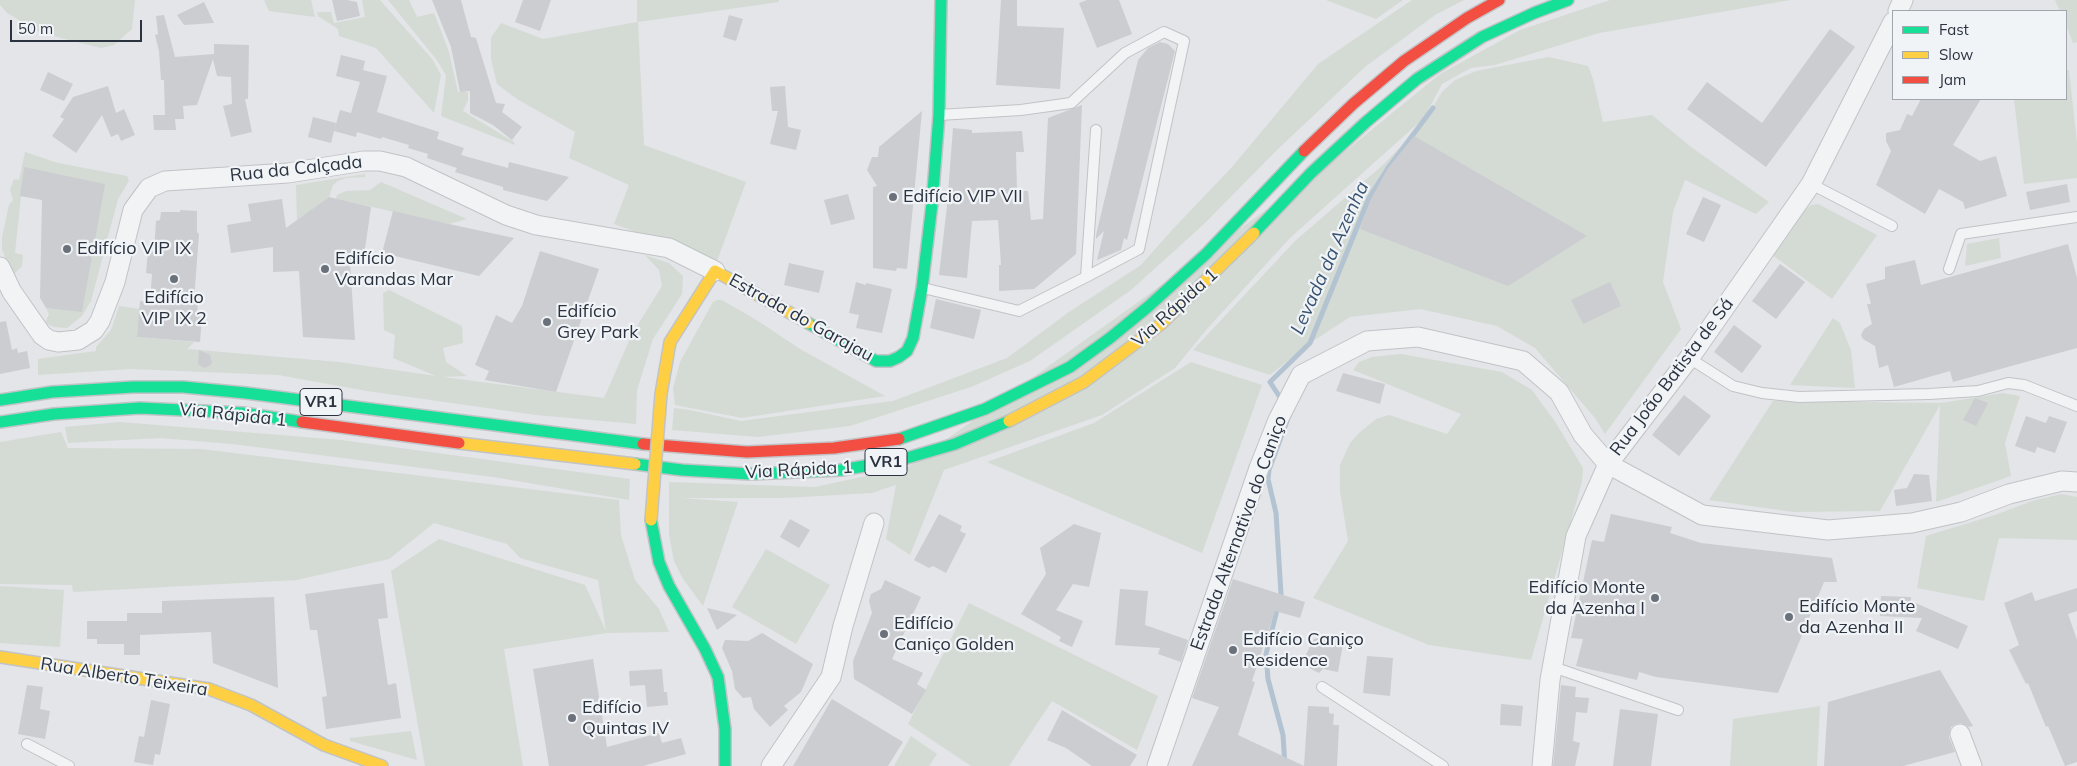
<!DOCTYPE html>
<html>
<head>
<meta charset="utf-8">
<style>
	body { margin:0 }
	#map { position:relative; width:2077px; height:766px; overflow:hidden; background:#e3e5e8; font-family:Mulish,sans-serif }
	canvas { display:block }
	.legend { position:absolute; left:1892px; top:10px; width:175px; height:90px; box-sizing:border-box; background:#f1f4f7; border:1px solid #a2a7ae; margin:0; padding:6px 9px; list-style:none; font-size:15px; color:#2b3340 }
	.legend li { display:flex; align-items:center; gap:10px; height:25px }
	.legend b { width:25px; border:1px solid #a2a7ae }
	.scale { position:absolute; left:10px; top:20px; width:132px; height:22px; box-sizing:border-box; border:2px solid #2b3340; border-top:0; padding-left:6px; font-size:15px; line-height:18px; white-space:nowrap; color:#2b3340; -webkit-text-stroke:4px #f1f4f7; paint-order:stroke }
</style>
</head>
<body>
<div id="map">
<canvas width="2077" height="766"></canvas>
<ul class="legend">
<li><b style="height:6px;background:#16e098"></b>Fast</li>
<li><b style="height:6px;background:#ffcf43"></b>Slow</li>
<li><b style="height:6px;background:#f24e42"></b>Jam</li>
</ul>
<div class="scale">50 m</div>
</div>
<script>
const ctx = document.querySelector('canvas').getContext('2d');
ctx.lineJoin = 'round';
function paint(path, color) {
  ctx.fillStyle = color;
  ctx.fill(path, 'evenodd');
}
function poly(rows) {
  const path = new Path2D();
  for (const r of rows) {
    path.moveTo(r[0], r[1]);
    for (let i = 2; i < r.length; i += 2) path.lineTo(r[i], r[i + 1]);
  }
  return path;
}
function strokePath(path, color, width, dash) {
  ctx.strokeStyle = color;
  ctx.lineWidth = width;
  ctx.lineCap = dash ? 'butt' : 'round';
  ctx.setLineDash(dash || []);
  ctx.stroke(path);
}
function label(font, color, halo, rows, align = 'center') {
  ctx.font = font + ' Mulish,sans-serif';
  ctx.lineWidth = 4.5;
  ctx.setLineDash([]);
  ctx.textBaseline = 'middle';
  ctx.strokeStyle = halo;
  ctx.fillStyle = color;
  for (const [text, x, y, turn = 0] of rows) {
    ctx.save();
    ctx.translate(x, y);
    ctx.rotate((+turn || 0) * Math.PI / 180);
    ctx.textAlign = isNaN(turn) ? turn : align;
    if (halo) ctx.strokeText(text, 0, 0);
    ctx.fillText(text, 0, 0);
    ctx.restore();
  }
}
paint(poly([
	[0,0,135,0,132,29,114,45,101,48,41,33,7,13,0,5],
	[264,0,311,0,315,17,269,11],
	[362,0,380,0,433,60,441,75,434,113,376,48,339,36,338,29,318,16,317,12,331,12,334,23,365,17],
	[388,0,409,0,417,17,434,13,449,52,458,92,468,92,468,100,463,111,514,142,515,145,441,116,446,75,436,59],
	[637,0,779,0,779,2,638,22,644,145,746,182,717,261,614,224,629,185,569,158,575,132,517,99,497,84,491,59,491,38,501,23,543,39,637,22],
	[1326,0,1403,0,1376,19],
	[1412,0,1464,0,1435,15,1365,67,1278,149,1203,225,1131,290,1030,361,971,387,850,426,758,437,672,430,674,408,690,410,741,421,893,401,1007,358,1069,312,1141,265,1172,230,1232,167,1318,64],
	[1610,0,1790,0,1599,33,1495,65,1471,68,1442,84,1424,118,1290,238,1207,329,1175,368,1102,415,944,470,910,555,886,539,896,485,872,493,784,498,681,498,738,502,703,606,683,579,674,561,669,535,669,482,815,487,908,467,1326,167,1440,74,1520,30],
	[2055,0,2077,0,2077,42,2073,43,2066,25,2066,11,2060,11],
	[1549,57,1588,66,1593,79,1603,122,1652,115,1691,147,1769,202,1756,214,1685,180,1673,212,1663,282,1681,329,1605,434,1595,418,1535,348,1497,326,1420,309,1350,317,1310,343,1270,375,1193,350,1295,241,1384,164,1424,122,1442,92,1455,80,1476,71],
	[2066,70,2069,70,2077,143,2077,178,2024,184,2014,99,2066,99],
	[25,152,58,163,127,176,129,181,118,199,91,301,82,316,67,328,54,327,45,323,49,314,46,308,82,311,104,184,24,168,15,253,23,255,22,266,13,275,10,271,2,249,2,237,9,205,13,200,10,190,14,179,19,180],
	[365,174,365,177,346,178,338,181,333,185,329,197,297,221,296,185],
	[381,182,467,219,449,224,336,199,337,195,346,191,370,190],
	[1818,204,1877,235,1832,299,1771,254,1804,211,1811,205],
	[1999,238,2001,258,1965,266,1967,244],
	[645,255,669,263,683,276,682,294,653,339,637,390,636,424,536,415,367,391,278,375,131,369,38,375,38,359,96,351,96,347,111,330,119,306,140,309,137,337,194,342,187,349,339,362,436,376,393,358,395,335,384,330,383,293,389,290,462,326,463,343,443,348,446,362,467,376,443,377,604,398,632,334,662,286,659,270],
	[717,300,722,300,758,321,800,349,885,396,742,418,675,405,673,388,680,362,713,302],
	[1833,318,1840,323,1851,350,1855,388,1790,385],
	[1401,354,1502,372,1532,390,1556,423,1583,468,1582,482,1531,660,1429,645,1313,598,1348,541,1340,491,1340,465,1350,443,1359,433,1376,419,1389,415,1447,434,1461,414,1353,370,1359,362,1372,357],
	[1191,362,1262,385,1202,553,987,462,1094,423],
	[2003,393,2020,396,2005,443,2011,476,1936,502,1940,405,1880,511,1793,512,1709,500,1773,401,1941,403],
	[120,422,341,440,630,479,629,500,493,477,232,444,160,438,68,443,65,427],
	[61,432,68,448,201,449,619,500,621,535,635,580,659,609,669,632,607,633,504,649,523,766,425,766,391,571,439,539,585,585,606,631,598,580,520,558,507,544,434,523,389,559,297,580,73,592,72,585,0,584,0,442],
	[2061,494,2077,497,2077,540,1999,538,1984,601,1917,588,1926,536,1995,515,2032,501],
	[766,549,830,585,796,644,732,607],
	[0,586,64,590,60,647,0,643],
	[969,603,1158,696,1137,750,1052,701,1009,766,971,766,908,724],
	[1820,706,1817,766,1730,766,1733,719],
	[411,731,417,760,350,741,350,738],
	[911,736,937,754,929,766,894,766]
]), '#d4dbd4');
strokePath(poly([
	[1283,402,1270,382,1310,343,1369,198,1388,168,1433,108],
	[1285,766,1283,735,1268,679,1266,654,1281,594,1276,513,1268,479,1269,470,1290,413]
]), '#b3c3d1', 5);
paint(poly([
	[332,0,347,0,357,2,360,16,337,21],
	[432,0,461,0,471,37,476,38,496,103,505,104,502,112,522,127,512,140,493,125,470,113,470,91,460,92,451,47],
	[523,0,551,0,540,31,515,22],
	[1001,0,1017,0,1017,26,1064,28,1060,89,996,85],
	[1087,0,1119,0,1132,34,1097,48,1079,3],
	[204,2,214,23,184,25,177,15],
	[164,15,175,57,214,54,214,44,249,45,248,99,245,99,252,132,231,137,223,106,232,104,231,77,217,76,213,59,197,105,183,106,184,119,175,119,176,130,154,130,153,115,165,115,164,80,161,80,159,51,155,35,158,34,156,16],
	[729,15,743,19,736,41,723,37],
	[1830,29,1855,47,1766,167,1687,109,1707,82,1762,123],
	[1160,42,1168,44,1175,51,1127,240,1124,238,1121,250,1097,260,1104,231,1096,239,1096,235,1138,60,1148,48],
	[341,55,365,61,363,70,387,76,377,112,439,132,437,139,464,148,461,155,508,168,509,162,569,177,547,201,503,190,503,187,455,172,457,168,427,158,428,154,408,148,409,145,382,137,381,139,357,132,356,137,334,131,340,110,351,113,360,82,336,76],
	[48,72,73,84,64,101,40,90],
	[108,86,116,113,124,109,135,135,121,141,118,134,111,137,102,115,76,153,52,136,64,119,60,117,73,97],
	[785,86,788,127,801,130,796,150,770,144,778,111,772,111,770,87],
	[1921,99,1981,99,1953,145,1980,161,1996,156,2007,196,1965,209,1963,202,1939,189,1925,214,1876,185,1891,151,1886,141,1886,133,1900,130,1907,114,1912,116],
	[1082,105,1076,254,1034,289,999,291,999,265,1001,265,998,220,972,221,967,278,939,275,947,206,953,128,972,130,972,133,1022,131,1024,152,1016,152,1017,191,1028,191,1031,220,1043,219,1048,118],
	[922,111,907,269,897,268,896,271,873,268,873,187,877,186,867,170,872,157,878,157,879,147],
	[313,117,336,123,331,143,308,137],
	[1414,136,1587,236,1508,286,1360,229,1371,199,1388,168],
	[24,167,105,184,82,312,46,308,40,298,42,200,20,196],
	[2067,184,2070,202,2030,210,2026,192],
	[848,194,855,219,831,225,824,200],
	[329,197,371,207,365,249,350,261,355,340,303,337,299,271,273,272,273,247,231,253,227,225,251,221,248,204,282,199,286,228],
	[1703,197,1721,205,1704,242,1686,234],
	[180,210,197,211,197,232,199,234,194,300,198,301,197,316,202,317,200,342,137,337,140,301,150,302,152,274,146,273,148,251,154,252,156,221,160,220,161,212,180,212],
	[393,211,449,224,514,238,479,276,382,253],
	[2068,244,2077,278,2077,348,1953,382,1950,371,1894,387,1888,365,1879,368,1875,346,1863,339,1861,335,1864,329,1872,324,1867,304,1871,304,1866,284,1885,279,1885,267,1915,260,1921,285],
	[540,251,599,269,556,392,485,380,489,371,475,365,496,315,512,323,522,306],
	[789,263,824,271,819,293,784,285],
	[1780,264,1805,282,1776,319,1752,301],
	[856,282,866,285,866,283,892,289,882,333,856,328,859,315,849,313],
	[1610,282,1621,306,1583,324,1571,300],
	[936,299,981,310,974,339,930,328],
	[6,321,12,350,17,348,18,353,27,351,30,368,0,374,0,322],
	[1734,325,1762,346,1742,373,1714,352],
	[199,350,210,355,212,363,209,366,204,368,198,364],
	[1343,373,1385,384,1380,404,1336,391],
	[1684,395,1711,416,1679,456,1652,435],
	[1975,398,1988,403,1976,426,1963,420],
	[2026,416,2046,423,2049,416,2067,422,2055,453,2037,447,2035,453,2015,446],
	[1914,474,1929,475,1932,501,1896,506,1894,490,1907,488],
	[939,514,962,526,960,531,966,534,946,573,933,566,929,568,914,560],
	[1611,514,1672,527,1670,533,1701,543,1832,558,1837,582,1824,582,1778,693,1656,677,1639,672,1637,680,1576,666,1583,639,1571,638,1592,540,1604,542],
	[790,519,810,530,799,548,780,537],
	[1074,524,1101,533,1089,587,1073,584,1056,610,1083,621,1072,647,1059,641,1061,637,1021,614,1046,574,1040,548],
	[1233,579,1305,602,1300,618,1275,611,1252,681,1255,682,1238,735,1304,766,1308,706,1329,707,1329,713,1334,714,1333,725,1339,725,1337,766,1192,766,1219,707,1192,698],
	[885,580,921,597,892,659,923,673,917,684,926,690,912,714,854,679,853,661,872,613,869,601,871,594,881,589],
	[384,583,388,618,378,619,388,685,396,683,401,718,326,729,322,697,327,696,317,630,310,630,305,594],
	[2077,588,2077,611,2068,614,2077,640,2077,762,2065,766,2048,726,2046,727,2028,683,2026,684,2009,650,2019,645,2004,603,2032,592,2035,601],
	[1120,589,1148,591,1145,625,1188,640,1181,662,1158,654,1160,648,1115,645],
	[1881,596,1911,597,1911,601,1968,626,1958,649,1916,631,1922,618,1880,616],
	[274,597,278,688,213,663,211,632,140,635,140,655,124,655,124,644,97,644,97,639,87,639,87,621,127,621,127,613,162,613,162,601],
	[707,608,737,615,717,630],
	[762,633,813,664,801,692,784,706,788,710,770,727,754,709,751,697,743,698,735,689,732,671,722,648,725,640,748,641],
	[1345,633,1338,672,1323,669,1319,673,1301,664,1314,639],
	[1367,656,1393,658,1390,696,1363,693],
	[593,659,607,747,659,733,662,743,681,738,686,754,643,766,549,766,533,669],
	[662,669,664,692,667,692,668,705,647,707,645,685,630,686,629,671],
	[1940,670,1973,726,1968,727,1961,723,1956,724,1951,727,1949,737,1955,752,1903,766,1824,766,1828,702],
	[27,685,43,687,40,709,50,711,45,739,18,734],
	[1561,685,1576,687,1575,697,1589,698,1587,713,1576,712,1573,741,1580,743,1575,766,1553,766],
	[832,699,903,742,888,766,793,766],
	[151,700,170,704,160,755,155,754,153,765,134,762,139,736,144,737],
	[1501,704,1523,706,1521,726,1500,725],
	[1620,709,1658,714,1651,766,1613,766],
	[1062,710,1137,755,1130,766,1092,766,1066,748,1047,740]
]), '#cbcdd0');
const lane = poly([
	[939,115,1021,110,1071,103,1125,53,1164,32,1184,41,1139,249,1086,277],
	[1811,184,1892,226],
	[1949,269,1961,234,2077,217],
	[923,288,1019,311,1086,277,1096,130],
	[1689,358,1733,386,1762,393,1799,397,1929,394,1978,391,2008,383,2024,385,2077,406],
	[1553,667,1678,710],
	[1322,687,1443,766],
	[27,744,69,766]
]);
const street = poly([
	[1898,11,1903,0],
	[0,267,12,292,42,335,49,340,58,342,78,340,94,330,100,321,115,282,133,210,149,188,165,181,288,173,364,161,380,161,406,167,506,215,536,225,669,248,715,271],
	[1960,734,1972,766],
	[771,766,831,677,843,626,874,523],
	[1157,766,1259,468,1278,420,1301,375,1367,341,1418,337,1523,361,1559,392,1583,435,1608,464,1702,515,1828,530,1912,523,1961,512,2009,494,2062,481,2077,482],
	[1542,766,1550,680,1576,536,1608,464,1693,353,1811,184,1893,22]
]);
const fast = poly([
	[1254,233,1311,173,1366,122,1417,79,1482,37,1534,13,1568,0],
	[808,323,876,361,890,361,899,357,907,351,913,338,922,288,932,204,939,115,941,0],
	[0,400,52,392,133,387,183,387,246,393,643,444],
	[0,422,54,414,140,408,243,413,302,422],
	[899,439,985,409,1070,367,1110,338,1149,306,1206,254,1304,151],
	[635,464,682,470,750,474,841,470,900,460,955,444,1009,421],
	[651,520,659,562,669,586,705,649,718,677,725,729,725,766]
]);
const slow = poly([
	[661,394,670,342,715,271,808,323],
	[1009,421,1084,382,1161,324,1254,233],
	[459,443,635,464],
	[0,657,209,689,251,705,324,745,382,766]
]);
const jam = poly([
	[1304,151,1353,104,1404,61,1467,18,1499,0],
	[302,422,459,443],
	[643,444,747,452,834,448,899,439]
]);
strokePath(lane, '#c1c3c6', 12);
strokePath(street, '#c1c3c6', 21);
strokePath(fast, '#c1c3c6', 14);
strokePath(slow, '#c1c3c6', 14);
strokePath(jam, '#c1c3c6', 14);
strokePath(lane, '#f2f3f5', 10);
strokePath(street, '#f2f3f5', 19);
strokePath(fast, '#16e098', 11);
strokePath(slow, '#ffcf43', 11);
strokePath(jam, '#f24e42', 11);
const slowBridge = poly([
	[651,520,661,394]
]);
strokePath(slowBridge, '#c1c3c6', 14, []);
strokePath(slowBridge, '#ffcf43', 11);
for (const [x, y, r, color] of [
	[893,197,5,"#6b717b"],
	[67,249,5,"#6b717b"],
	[325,269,5,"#6b717b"],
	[174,279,5,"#6b717b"],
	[547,322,5,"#6b717b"],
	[1655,598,5,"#6b717b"],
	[1789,617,5,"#6b717b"],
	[884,634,5,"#6b717b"],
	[1233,650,5,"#6b717b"],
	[572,718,5,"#6b717b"]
]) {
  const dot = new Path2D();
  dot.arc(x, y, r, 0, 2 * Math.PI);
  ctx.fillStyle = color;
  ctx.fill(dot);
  strokePath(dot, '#f1f4f7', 2);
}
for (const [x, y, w] of [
	[321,402,42],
	[886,462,42]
]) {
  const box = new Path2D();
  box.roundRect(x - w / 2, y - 13.5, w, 27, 4);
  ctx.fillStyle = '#f1f4f7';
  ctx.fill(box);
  strokePath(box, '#2b3340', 1);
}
label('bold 16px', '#2b3340', null, [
	["VR1",321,402],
	["VR1",886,462]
]);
label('18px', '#2b3340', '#f1f4f7', [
	["Rua da Calçada",296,169,-6],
	["Via Rápida 1",1175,308,-42],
	["Estrada do Garajau",801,318,29],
	["Rua João Batista de Sá",1672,377,-53],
	["Via Rápida 1",233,415,6],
	["Via Rápida 1",799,470,-3],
	["Estrada Alternativa do Caniço",1239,533,-70],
	["Rua Alberto Teixeira",124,677,9]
]);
label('18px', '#2b3340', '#f1f4f7', [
	["Edifício VIP VII",903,197],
	["Edifício VIP IX",77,249],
	["Edifício",335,259],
	["Varandas Mar",335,280],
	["Edifício",174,298,"center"],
	["VIP IX 2",174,319,"center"],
	["Edifício",557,312],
	["Grey Park",557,333],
	["Edifício Monte",1645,588,"right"],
	["da Azenha I",1645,609,"right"],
	["Edifício Monte",1799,607],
	["da Azenha II",1799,628],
	["Edifício",894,624],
	["Caniço Golden",894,645],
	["Edifício Caniço",1243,640],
	["Residence",1243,661],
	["Edifício",582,708],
	["Quintas IV",582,729]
], 'left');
label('italic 19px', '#385372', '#f1f4f7', [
	["Levada da Azenha",1330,258,-66]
]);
</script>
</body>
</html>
